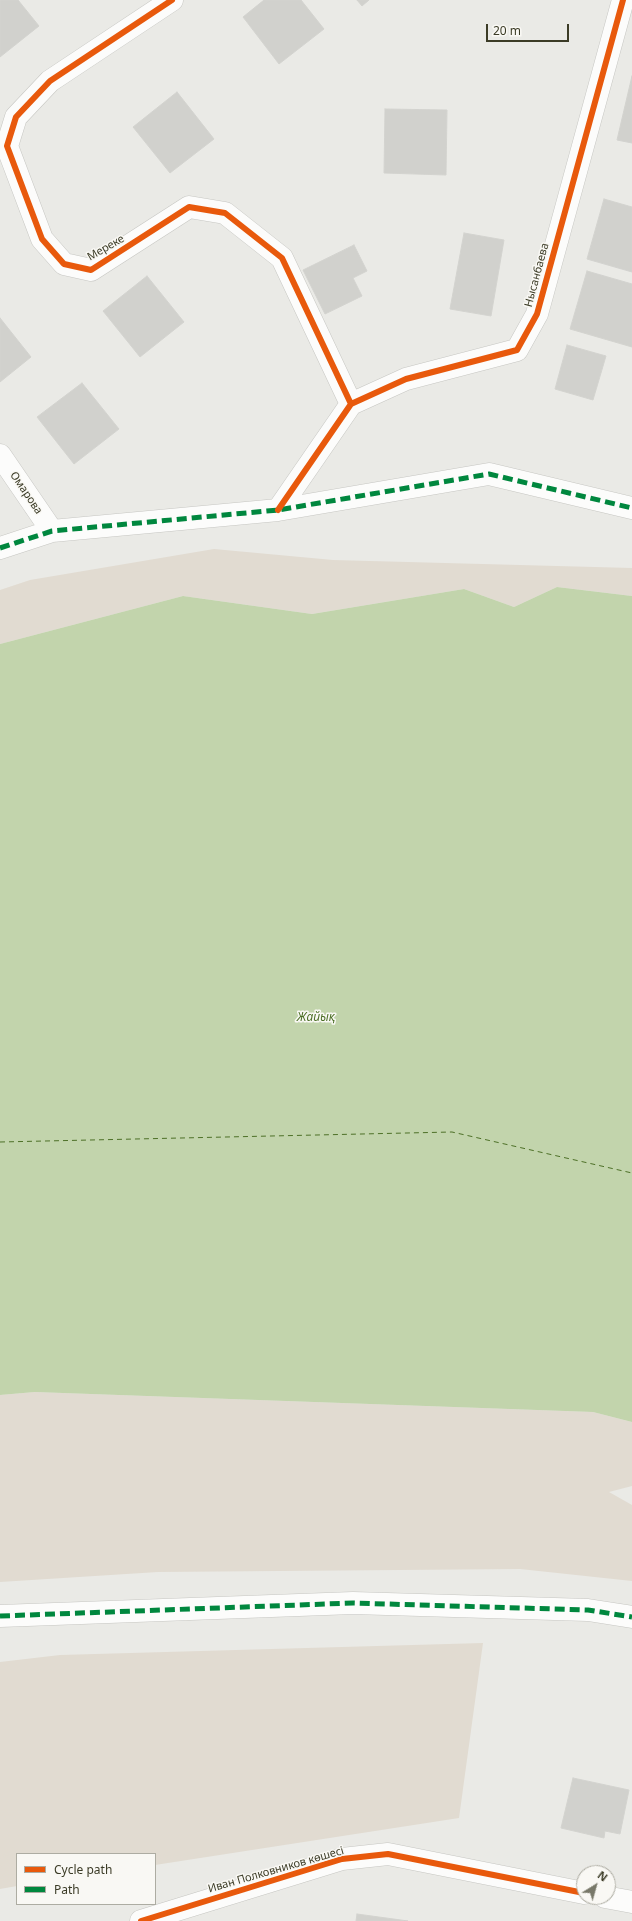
<!DOCTYPE html>
<html>
<head>
<meta charset="utf-8">
<style>
	body { margin:0 }
	#map { position:relative; width:632px; height:1921px; overflow:hidden; background:#eaeae6; font-family:"Noto Sans",sans-serif }
	canvas { display:block }
	.legend { position:absolute; left:16px; top:1853px; width:140px; height:52px; box-sizing:border-box; background:#f9f8f4; border:1px solid #adaca2; margin:0; padding:5px 7px; list-style:none; font-size:12px; color:#3b3b26 }
	.legend li { display:flex; align-items:center; gap:8px; height:20px }
	.legend b { width:20px; border:1px solid #adaca2 }
	.north { position:absolute; left:576px; top:1865px; width:40px; height:40px; box-sizing:border-box; background:#f9f8f4; border:1px solid #adaca2; border-radius:50%; rotate:37deg; font-size:11px; font-weight:700; line-height:16px; text-align:center; color:#3b3b26 }
	.north::after { content:''; display:block; margin:auto; width:14px; height:18px; background:#787869; clip-path:polygon(50% 0,100% 100%,50% 72%,0 100%) }
	.scale { position:absolute; left:486px; top:24px; width:83px; height:18px; box-sizing:border-box; border:2px solid #3b3b26; border-top:0; padding-left:5px; font-size:12px; line-height:14px; white-space:nowrap; color:#3b3b26; -webkit-text-stroke:3px #f9f8f4; paint-order:stroke }
</style>
</head>
<body>
<div id="map">
<canvas width="632" height="1921"></canvas>
<ul class="legend">
<li><b style="height:5px;background:#e8590c"></b>Cycle path</li>
<li><b style="height:5px;background:#00873e"></b>Path</li>
</ul>
<div class="north">N</div>
<div class="scale">20 m</div>
</div>
<script>
const ctx = document.querySelector('canvas').getContext('2d');
ctx.lineJoin = 'round';
function paint(path, color) {
  ctx.fillStyle = color;
  ctx.fill(path, 'evenodd');
}
function poly(rows) {
  const path = new Path2D();
  for (const r of rows) {
    path.moveTo(r[0], r[1]);
    for (let i = 2; i < r.length; i += 2) path.lineTo(r[i], r[i + 1]);
  }
  return path;
}
function strokePath(path, color, width, dash) {
  ctx.strokeStyle = color;
  ctx.lineWidth = width;
  ctx.lineCap = dash ? 'butt' : 'round';
  ctx.setLineDash(dash || []);
  ctx.stroke(path);
}
function label(font, color, halo, rows, align = 'center') {
  ctx.font = font + ' "Noto Sans",sans-serif';
  ctx.lineWidth = 3;
  ctx.setLineDash([]);
  ctx.textBaseline = 'middle';
  ctx.strokeStyle = halo;
  ctx.fillStyle = color;
  for (const [text, x, y, turn = 0] of rows) {
    ctx.save();
    ctx.translate(x, y);
    ctx.rotate((+turn || 0) * Math.PI / 180);
    ctx.textAlign = isNaN(turn) ? turn : align;
    if (halo) ctx.strokeText(text, 0, 0);
    ctx.fillText(text, 0, 0);
    ctx.restore();
  }
}
paint(poly([
	[214,549,333,560,632,568,632,596,557,587,514,607,464,589,312,614,183,596,0,644,0,590,30,580],
	[35,1392,593,1412,632,1422,632,1486,609,1492,632,1505,632,1581,520,1569,158,1572,0,1582,0,1395],
	[483,1643,459,1818,155,1865,155,1854,17,1854,17,1886,0,1889,0,1662,60,1655]
]), '#e1dbd1');
paint(poly([
	[557,587,632,596,632,1422,593,1412,35,1392,0,1395,0,644,183,596,312,614,464,589,514,607]
]), '#c2d4ac');
strokePath(poly([
	[0,1142,452,1132,632,1173]
]), '#4d7027', 1, [5, 4]);
const building = poly([
	[0,0,18,0,39,26,0,57,0,0],
	[264,0,301,0,324,29,279,64,243,17,264,0],
	[357,0,369,0,362,6,357,0],
	[632,76,632,143,617,140,632,76],
	[177,92,214,139,170,173,133,127,177,92],
	[385,109,447,110,446,175,384,173,385,109],
	[604,199,632,207,632,272,587,259,604,199],
	[464,233,504,240,491,316,450,309,464,233],
	[354,245,367,271,353,278,362,296,325,314,303,270,354,245],
	[587,271,632,284,632,347,570,329,587,271],
	[147,276,184,322,140,357,103,311,147,276],
	[0,318,31,357,0,382,0,318],
	[567,345,606,356,593,400,555,389,567,345],
	[82,383,119,429,74,464,37,417,82,383],
	[573,1778,629,1790,620,1834,605,1831,604,1838,561,1828,573,1778],
	[357,1914,408,1921,356,1921,357,1914]
]);
paint(building, '#d1d1cd');
strokePath(building, '#d3d3cf', 1);
const minor = poly([
	[172,0,50,81,16,117,7,146,42,239,64,264,91,270,189,207,225,213,282,258,351,404],
	[0,455,52,531],
	[278,510,351,404,406,379,517,350,537,314,623,0],
	[0,548,52,531,278,510,489,474,632,508],
	[0,1616,353,1603,588,1610,632,1617],
	[605,1897,632,1902],
	[141,1921,342,1859,388,1854,584,1893]
]);
strokePath(minor, '#c6c6c2', 23);
strokePath(minor, '#fcfcfb', 22);
strokePath(poly([
	[0,548,52,531,278,510,489,474,632,508],
	[0,1616,353,1603,588,1610,632,1617]
]), '#00873e', 5, [10, 5]);
strokePath(poly([
	[172,0,50,81,16,117,7,146,42,239,64,264,91,270,189,207,225,213,282,258,351,404],
	[278,510,351,404,406,379,517,350,537,314,623,0],
	[141,1921,342,1859,388,1854,584,1893]
]), '#e8590c', 6);
label('11px', '#3b3b26', '#f9f8f4', [
	["Мереке",106,248,-30],
	["Нысанбаева",537,275,-75],
	["Омарова",26,493,56],
	["Иван Полковников көшесі",276,1870,-16]
]);
label('italic 12px', '#4d7027', '#f9f8f4', [
	["Жайық",316,1018]
]);
</script>
</body>
</html>
